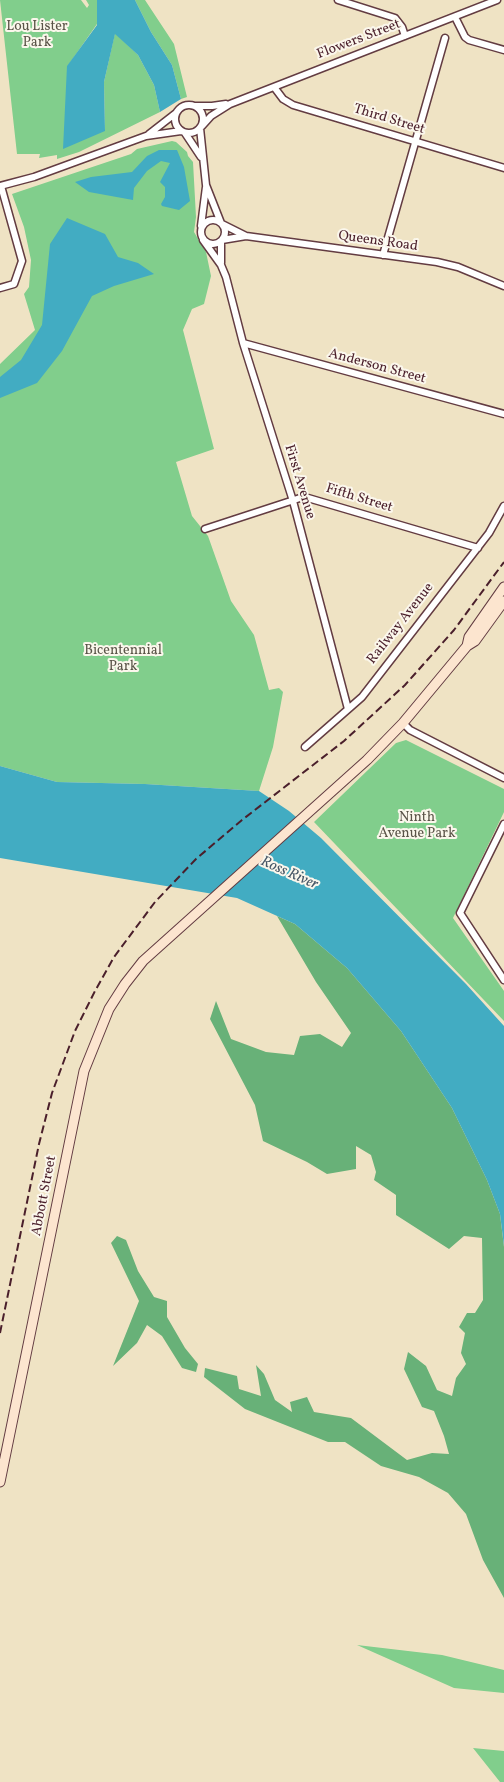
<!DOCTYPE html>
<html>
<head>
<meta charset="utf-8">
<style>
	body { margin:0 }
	canvas { display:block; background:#efe3c4 }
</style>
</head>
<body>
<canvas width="504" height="1782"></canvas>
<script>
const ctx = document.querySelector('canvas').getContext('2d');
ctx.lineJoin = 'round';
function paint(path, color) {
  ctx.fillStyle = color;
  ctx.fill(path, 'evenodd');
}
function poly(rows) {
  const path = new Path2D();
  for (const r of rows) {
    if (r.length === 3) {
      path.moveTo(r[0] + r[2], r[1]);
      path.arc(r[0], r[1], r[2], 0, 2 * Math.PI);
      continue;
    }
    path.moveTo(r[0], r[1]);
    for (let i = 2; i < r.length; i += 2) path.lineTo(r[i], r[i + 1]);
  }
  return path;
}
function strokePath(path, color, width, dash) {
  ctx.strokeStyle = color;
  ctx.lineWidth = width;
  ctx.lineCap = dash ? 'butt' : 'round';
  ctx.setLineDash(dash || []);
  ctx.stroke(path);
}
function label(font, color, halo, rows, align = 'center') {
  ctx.font = font + ' Vollkorn,serif';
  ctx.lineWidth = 4;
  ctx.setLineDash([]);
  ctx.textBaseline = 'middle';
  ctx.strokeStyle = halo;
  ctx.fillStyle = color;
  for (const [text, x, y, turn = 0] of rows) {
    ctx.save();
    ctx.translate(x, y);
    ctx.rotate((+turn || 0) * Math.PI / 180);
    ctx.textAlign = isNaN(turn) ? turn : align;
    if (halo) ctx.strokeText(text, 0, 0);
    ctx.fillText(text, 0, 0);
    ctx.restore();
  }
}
paint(poly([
	[0,0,81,0,87,8,89,5,86,0,97,0,97,24,67,67,105,131,104,82,115,33,138,55,154,85,160,112,79,152,57,159,57,155,39,158,40,154,17,154],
	[135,0,145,0,174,44,187,97,181,99,172,65,151,32],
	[172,141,176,142,187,152,188,156,193,162,196,217,194,232,206,252,211,276,204,304,192,309,183,330,214,449,176,462,192,516,208,536,231,601,254,635,269,690,279,688,283,692,273,747,259,791,145,784,57,782,0,766,0,364,35,330,24,294,29,287,31,260,24,227,12,194,131,154,137,149],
	[406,740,504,789,504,812,453,918,504,991,504,1021,314,822,396,743],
	[357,1645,442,1655,504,1670,504,1693,454,1688],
	[473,1748,504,1751,504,1782,500,1782]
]), '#81ce8c');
paint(poly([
	[277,916,295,924,347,968,401,1031,452,1108,487,1180,500,1214,504,1247,504,1598,483,1560,466,1514,448,1493,419,1477,381,1466,345,1442,328,1442,245,1409,204,1377,205,1368,237,1376,239,1389,261,1396,256,1365,264,1374,275,1400,292,1412,290,1402,307,1397,314,1412,351,1418,407,1460,432,1453,449,1454,444,1436,434,1411,422,1407,404,1369,408,1352,426,1366,437,1390,452,1396,456,1378,466,1364,461,1353,465,1333,459,1327,467,1313,475,1313,483,1300,482,1238,464,1236,449,1249,396,1215,396,1195,374,1180,376,1172,371,1155,356,1146,356,1169,327,1174,307,1162,263,1141,255,1105,210,1019,216,1001,231,1039,266,1052,294,1055,300,1036,320,1034,342,1047,351,1033,316,982],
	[117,1236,126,1240,138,1271,154,1297,167,1301,167,1317,185,1348,198,1364,196,1372,182,1368,162,1336,147,1325,137,1343,113,1366,139,1301,111,1243]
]), '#68b178');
paint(poly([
	[97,0,135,0,151,32,172,65,181,99,160,112,154,85,138,55,115,34,104,82,105,131,63,149,67,66,97,25],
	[159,150,177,150,184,167,190,201,179,210,162,206,161,204,165,197,165,187,160,182,170,163,161,161,147,171,134,188,133,200,89,192,75,182,91,177,132,172,147,156],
	[67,218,105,234,118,257,138,263,154,274,114,286,92,296,62,351,37,383,0,398,0,377,21,360,42,325,50,244],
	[0,766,57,782,145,784,259,791,289,811,321,838,466,984,504,1026,504,1246,500,1214,487,1180,452,1108,401,1031,347,968,295,924,237,898,0,858]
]), '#42acc2');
const street = poly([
	[338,0,395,18,402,27,405,36],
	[455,17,465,37,469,40,504,50],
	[274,87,283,99,293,105,504,168],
	[189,119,14],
	[195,106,212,106,226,104],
	[202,126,211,116,230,104,497,0],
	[200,128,206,185,221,223],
	[185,133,201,157],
	[149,134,176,113],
	[0,186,34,177,146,136,181,131],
	[213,232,12],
	[222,224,246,236],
	[201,226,206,187],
	[203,240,221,265,226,277,243,343,293,501,348,709],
	[222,240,246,236,437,262,458,267,504,286],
	[221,242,221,263],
	[383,255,445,38],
	[0,288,14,284,22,261,1,186],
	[243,343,504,414],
	[205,529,300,498,308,498,478,548],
	[403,723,410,730,504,778],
	[305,747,362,697,489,533,504,506],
	[504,824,460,913,504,980]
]);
const secondary = poly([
	[467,646,469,637,504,587],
	[0,1482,84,1071,109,1009,125,984,143,961,367,760,403,723,467,646,475,641,504,601]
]);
strokePath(street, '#633c42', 9);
strokePath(secondary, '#633c42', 11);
strokePath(street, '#fff', 6);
strokePath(secondary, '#fce5cf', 9);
strokePath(poly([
	[0,1333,39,1144,52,1093,75,1031,95,991,114,957,155,902,196,859,242,820,344,741,405,685,454,630,504,562]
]), '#4a1f2b', 2, [8, 4]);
label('14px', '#5a5448', '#fbf7ec', [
	["Lou Lister",37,27],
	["Park",37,43],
	["Bicentennial",123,651],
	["Park",123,667],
	["Ninth",417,818],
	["Avenue Park",417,834]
]);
label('14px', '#4a1f2b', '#fbf7ec', [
	["Flowers Street",359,40,-21],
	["Third Street",389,120,17],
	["Queens Road",378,242,8],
	["Anderson Street",377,367,15],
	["First Avenue",299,482,73],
	["Fifth Street",359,499,17],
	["Railway Avenue",401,624,-52],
	["Abbott Street",45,1196,-79]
]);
label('italic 15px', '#475767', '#fbf7ec', [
	["Ross River",289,874,24]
]);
</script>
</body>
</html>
